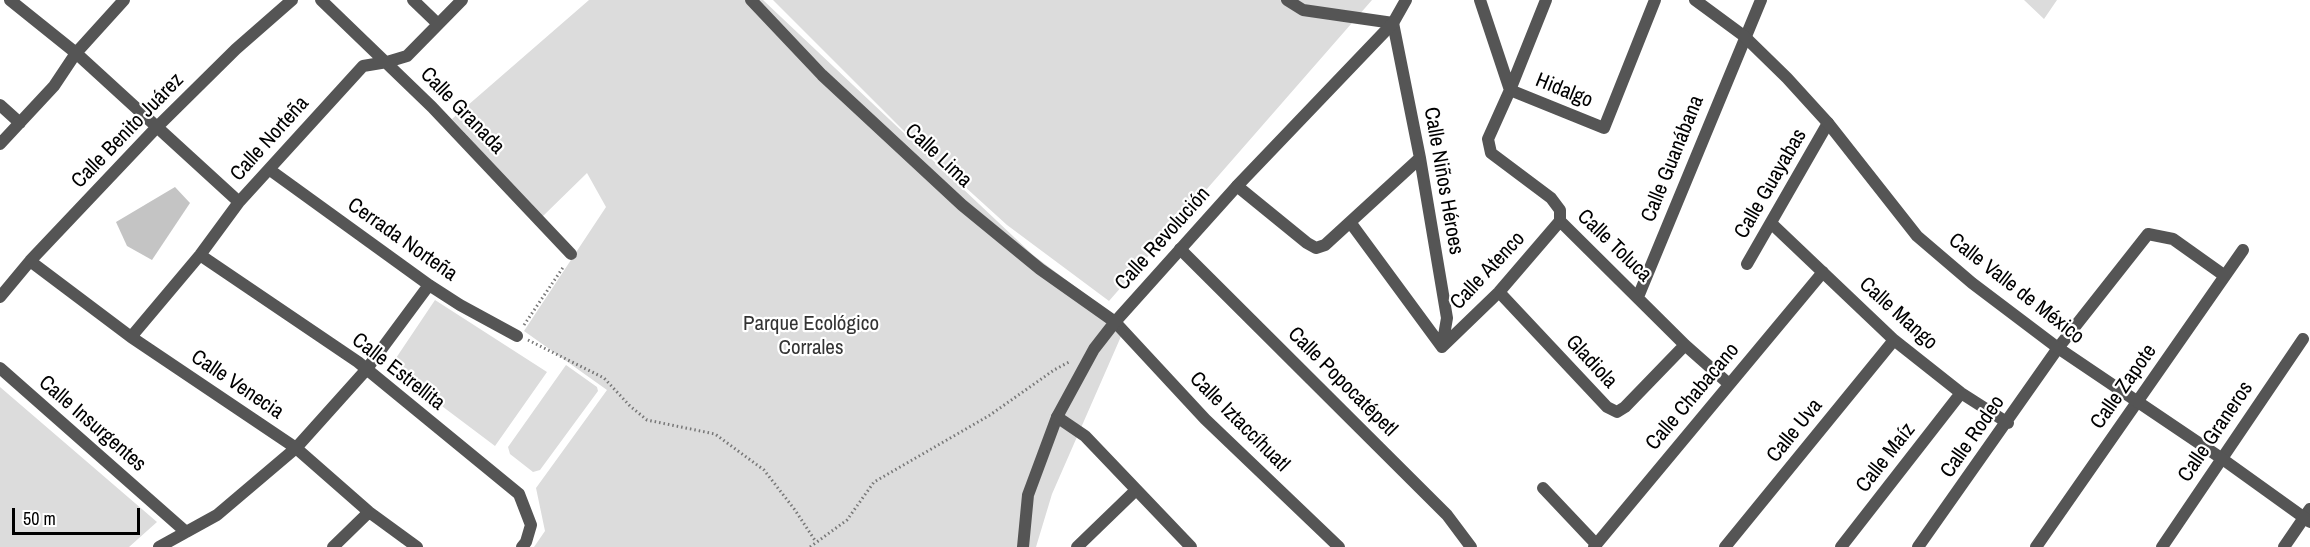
<!DOCTYPE html>
<html>
<head>
<meta charset="utf-8">
<style>
	body { margin:0 }
	#map { position:relative; width:2310px; height:547px; overflow:hidden; background:#fff; font-family:"Archivo Narrow",sans-serif }
	canvas { display:block }
	.scale { position:absolute; left:12px; top:508px; width:128px; height:27px; box-sizing:border-box; border:3px solid #000; border-top:0; padding-left:8px; font-size:18px; line-height:21px; white-space:nowrap; color:#000; -webkit-text-stroke:4px #fff; paint-order:stroke }
</style>
</head>
<body>
<div id="map">
<canvas width="2310" height="547"></canvas>
<div class="scale">50 m</div>
</div>
<script>
const ctx = document.querySelector('canvas').getContext('2d');
ctx.lineJoin = 'round';
function paint(path, color) {
  ctx.fillStyle = color;
  ctx.fill(path, 'evenodd');
}
function poly(rows) {
  const path = new Path2D();
  for (const r of rows) {
    path.moveTo(r[0], r[1]);
    for (let i = 2; i < r.length; i += 2) path.lineTo(r[i], r[i + 1]);
  }
  return path;
}
function strokePath(path, color, width, dash) {
  ctx.strokeStyle = color;
  ctx.lineWidth = width;
  ctx.lineCap = dash ? 'butt' : 'round';
  ctx.setLineDash(dash || []);
  ctx.stroke(path);
}
function label(font, color, halo, rows, align = 'center') {
  ctx.font = font + ' "Archivo Narrow",sans-serif';
  ctx.lineWidth = 4.5;
  ctx.setLineDash([]);
  ctx.textBaseline = 'middle';
  ctx.strokeStyle = halo;
  ctx.fillStyle = color;
  for (const [text, x, y, turn = 0] of rows) {
    ctx.save();
    ctx.translate(x, y);
    ctx.rotate((+turn || 0) * Math.PI / 180);
    ctx.textAlign = isNaN(turn) ? turn : align;
    if (halo) ctx.strokeText(text, 0, 0);
    ctx.fillText(text, 0, 0);
    ctx.restore();
  }
}
paint(poly([
	[589,0,763,0,1033,255,1126,325,1052,494,1036,547,534,547,545,531,536,488,607,390,524,331,606,207,587,173,542,217,452,119],
	[773,0,1372,0,1109,301,1007,225,909,136],
	[2024,0,2057,0,2044,19],
	[435,300,547,372,495,446,390,367],
	[566,365,597,387,598,391,540,470,533,472,510,454,508,447],
	[0,387,157,522,129,547,0,547]
]), '#dcdcdc');
paint(poly([
	[175,187,190,203,152,260,127,246,116,222]
]), '#c4c4c4');
strokePath(poly([
	[524,325,564,266],
	[528,340,604,378,630,406,647,420,715,434,764,470,795,510,816,542],
	[810,547,847,520,874,482,990,415,1054,370,1071,361]
]), '#777', 3, [1.5, 3]);
strokePath(poly([
	[10,0,76,53,239,202],
	[321,0,432,107,571,254],
	[413,0,438,24],
	[1287,0,1303,10,1393,23,1420,158,1447,318,1442,347],
	[1480,0,1510,90],
	[1546,0,1510,90,1488,139,1491,153,1551,198,1560,210,1560,221,1685,345,1729,384],
	[1510,90,1604,128,1655,0],
	[0,105,20,123],
	[0,144,54,86,76,53,124,0],
	[270,170,429,285,460,305,517,336],
	[1237,186,1307,243,1316,248,1325,245,1420,158],
	[1350,222,1442,347],
	[1772,224,1894,340,1961,393,2008,423],
	[1180,249,1447,515,1471,547],
	[200,255,358,362,519,494,531,525,526,542,522,547],
	[30,261,131,337,296,448,369,512,417,547],
	[1747,264,1828,123],
	[1499,292,1607,407,1617,412,1625,407,1685,345],
	[0,297,30,261,156,128,236,49,292,0],
	[1638,297,1761,0],
	[1115,322,1205,419,1339,547],
	[131,337,200,255,239,202,363,66,387,62,407,56,462,0],
	[1442,347,1499,292,1560,221],
	[0,368,186,532],
	[1057,417,1085,436,1191,547],
	[1543,488,1596,544],
	[159,547,217,515,296,448,366,370,429,285],
	[333,547,369,512],
	[1077,547,1136,490],
	[1594,547,1823,272],
	[1725,547,1894,340],
	[1841,547,1961,393],
	[1918,547,2058,348,2148,234,2173,239,2225,276],
	[2036,547,2243,250],
	[2162,547,2303,339],
	[2284,547,2310,509]
]), '#555', 12);
strokePath(poly([
	[751,0,822,75,962,205,1040,269,1115,322],
	[1695,0,1744,36,1787,78,1828,123,1917,236,1972,283,2058,348,2221,458,2310,522],
	[1023,547,1028,495,1057,417,1094,349,1115,322,1237,186,1393,23,1406,0]
]), '#555', 12);
label('21px', '#000', '#fff', [
	["Hidalgo",1564,91,22],
	["Calle Granada",462,111,46],
	["Calle Benito Juárez",128,131,-46],
	["Calle Norteña",270,139,-48],
	["Calle Lima",938,156,43],
	["Calle Guanábana",1673,159,-68],
	["Calle Niños Héroes",1443,181,80],
	["Calle Guayabas",1771,184,-60],
	["Calle Revolución",1163,239,-48],
	["Cerrada Norteña",402,240,35],
	["Calle Toluca",1614,246,44],
	["Calle Atenco",1488,271,-47],
	["Calle Valle de México",2016,289,38],
	["Calle Mango",1898,314,42],
	["Gladiola",1591,362,47],
	["Calle Estrellita",398,372,38],
	["Calle Popocatépetl",1342,382,45],
	["Calle Venecia",237,385,34],
	["Calle Zapote",2124,387,-55],
	["Calle Chabacano",1693,397,-50],
	["Calle Iztaccíhuatl",1239,422,45],
	["Calle Insurgentes",92,424,41],
	["Calle Uva",1795,431,-51],
	["Calle Graneros",2216,432,-56],
	["Calle Rodeo",1973,437,-55],
	["Calle Maíz",1886,458,-52]
]);
label('21px', '#333', '#fff', [
	["Parque Ecológico",811,324],
	["Corrales",811,348]
]);
</script>
</body>
</html>
